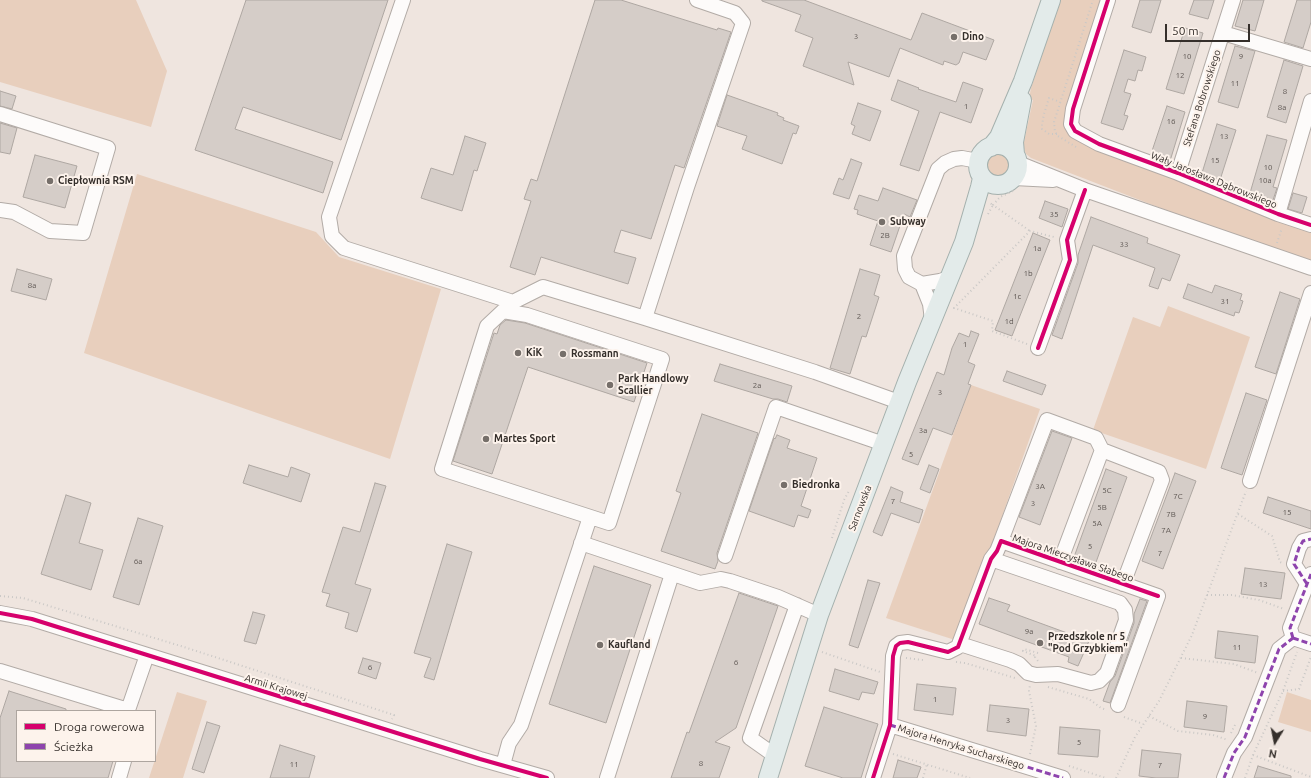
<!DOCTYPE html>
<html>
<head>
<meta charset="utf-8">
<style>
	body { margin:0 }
	#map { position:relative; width:1311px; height:778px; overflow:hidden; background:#efe5df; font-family:Ubuntu,sans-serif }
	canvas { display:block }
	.legend { position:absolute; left:16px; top:710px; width:140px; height:52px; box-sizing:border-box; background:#fdf3ec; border:1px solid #ada59f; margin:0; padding:5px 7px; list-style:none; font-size:12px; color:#352f2b }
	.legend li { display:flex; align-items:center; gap:8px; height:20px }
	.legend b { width:20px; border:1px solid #ada59f }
	.north { position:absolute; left:1255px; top:722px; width:40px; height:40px; -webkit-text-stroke:3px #fdf3ec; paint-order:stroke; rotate:190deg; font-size:11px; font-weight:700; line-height:16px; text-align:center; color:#352f2b }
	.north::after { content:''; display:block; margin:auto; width:14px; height:18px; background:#352f2b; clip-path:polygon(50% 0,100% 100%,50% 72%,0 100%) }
	.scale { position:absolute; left:1165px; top:24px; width:85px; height:18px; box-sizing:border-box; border:2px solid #352f2b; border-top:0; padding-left:5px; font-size:12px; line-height:14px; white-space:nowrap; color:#352f2b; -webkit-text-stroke:3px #fdf3ec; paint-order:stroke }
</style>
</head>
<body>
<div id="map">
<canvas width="1311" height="778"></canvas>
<ul class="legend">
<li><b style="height:5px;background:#d6006c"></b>Droga rowerowa</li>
<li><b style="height:5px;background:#8e44ad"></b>Ścieżka</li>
</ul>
<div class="north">N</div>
<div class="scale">50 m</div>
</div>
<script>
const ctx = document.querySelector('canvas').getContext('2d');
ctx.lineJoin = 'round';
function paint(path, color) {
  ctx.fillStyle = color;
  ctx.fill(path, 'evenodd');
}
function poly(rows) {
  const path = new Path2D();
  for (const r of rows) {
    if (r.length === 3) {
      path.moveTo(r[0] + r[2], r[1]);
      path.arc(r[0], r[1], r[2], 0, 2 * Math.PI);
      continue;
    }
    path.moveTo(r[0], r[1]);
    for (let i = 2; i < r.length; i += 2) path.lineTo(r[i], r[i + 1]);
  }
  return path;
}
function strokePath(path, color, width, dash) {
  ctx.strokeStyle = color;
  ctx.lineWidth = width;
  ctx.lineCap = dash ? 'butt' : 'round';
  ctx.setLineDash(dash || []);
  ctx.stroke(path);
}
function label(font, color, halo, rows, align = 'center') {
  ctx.font = font + ' Ubuntu,sans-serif';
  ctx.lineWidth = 4;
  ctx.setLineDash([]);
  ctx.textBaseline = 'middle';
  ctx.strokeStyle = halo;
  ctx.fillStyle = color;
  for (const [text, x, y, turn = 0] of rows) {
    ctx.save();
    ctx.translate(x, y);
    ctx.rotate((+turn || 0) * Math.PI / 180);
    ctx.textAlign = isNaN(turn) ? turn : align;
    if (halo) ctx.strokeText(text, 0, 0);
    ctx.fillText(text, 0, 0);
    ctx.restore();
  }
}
paint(poly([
	[0,0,136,0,167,71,151,127,0,82],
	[1060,0,1104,0,1066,126,1311,229,1311,262,1176,214,1031,158,1026,154,1023,146,1033,100,1029,99,1031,88],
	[998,163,13],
	[137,174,316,232,339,257,441,289,390,459,84,353],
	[1168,306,1250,337,1206,469,1093,430,1133,317,1160,327],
	[971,385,1040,409,992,545,955,640,886,618],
	[177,692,207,701,183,778,149,778],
	[1287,692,1311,700,1311,732,1278,722]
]), '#e8cfbd');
const building = poly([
	[246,0,388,0,341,140,243,107,235,129,333,162,323,193,195,150,246,0],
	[595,0,621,0,717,30,718,28,731,32,684,168,675,165,651,239,621,230,614,252,636,258,628,284,541,257,535,275,510,267,531,201,524,199,531,179,537,181,595,0],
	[762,0,804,0,911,40,922,13,994,40,986,60,963,52,959,63,956,65,944,61,943,65,900,48,889,77,848,62,854,85,803,66,813,38,795,31,801,15,762,1,762,0],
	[1140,0,1161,0,1151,33,1132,27,1140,0],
	[1194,0,1214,0,1208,19,1189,14,1194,0],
	[1243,0,1264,0,1255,31,1235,26,1243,0],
	[1297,0,1311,0,1311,22,1303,48,1284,42,1297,0],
	[1185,28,1203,33,1184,94,1166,89,1185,28],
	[1235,46,1255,51,1238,108,1218,102,1235,46],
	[1124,50,1146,57,1142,71,1138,70,1135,81,1128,79,1124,92,1131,94,1124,115,1128,116,1123,130,1101,123,1124,50],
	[1284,60,1303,66,1286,123,1267,117,1284,60],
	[898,80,919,88,918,89,956,102,963,82,983,89,971,123,940,112,919,171,900,165,919,111,891,100,898,80],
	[0,91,16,96,12,109,0,106,0,91],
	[727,95,778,113,777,115,784,118,783,120,799,126,796,134,793,133,782,164,742,149,747,136,717,126,727,95],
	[858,103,881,111,870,141,852,134,855,126,851,124,858,103],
	[1167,106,1185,112,1170,161,1151,154,1167,106],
	[0,123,17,128,10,154,0,152,0,123],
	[1217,124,1236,130,1220,180,1202,173,1217,124],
	[1267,135,1287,140,1273,187,1277,188,1273,200,1250,193,1267,135],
	[465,136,486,143,477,171,474,170,462,211,421,198,431,168,453,175,465,136],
	[35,155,77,166,65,208,23,197,35,155],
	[851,159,862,163,849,199,833,194,839,178,843,180,851,159],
	[883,188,917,200,910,217,904,214,891,252,870,245,878,221,857,214,858,210,854,209,859,195,878,201,883,188],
	[1293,193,1307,197,1302,213,1288,209,1293,193],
	[1045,201,1068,209,1062,227,1039,218,1045,201],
	[1091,217,1148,238,1147,243,1180,255,1170,281,1162,278,1158,289,1149,286,1155,268,1093,245,1062,339,1052,335,1078,263,1078,255,1091,217],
	[1033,233,1050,240,1012,336,995,330,1033,233],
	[17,269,52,279,46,300,11,291,17,269],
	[860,269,880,275,874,295,879,297,866,337,862,336,850,374,830,368,860,269],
	[1188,284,1212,293,1215,285,1242,294,1240,300,1243,301,1239,313,1235,312,1234,316,1183,298,1188,284],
	[1280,292,1300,299,1276,374,1255,367,1280,292],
	[506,320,525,323,647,363,634,402,528,367,492,474,453,461,494,333,497,334,500,325,506,320],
	[971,331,979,334,968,362,975,365,968,384,971,385,952,435,933,428,918,465,902,459,937,372,944,375,952,348,959,333,969,337,971,331],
	[720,364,792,386,787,402,778,399,773,399,714,381,720,364],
	[1007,371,1046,385,1042,395,1003,381,1007,371],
	[1246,393,1267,400,1242,475,1221,468,1246,393],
	[702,414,758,433,717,553,718,561,715,569,661,551,681,493,676,491,702,414],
	[1052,431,1072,438,1040,525,1019,517,1052,431],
	[777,435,790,440,787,448,817,458,801,506,811,510,808,518,798,515,794,527,749,511,774,438,775,439,777,435],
	[249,465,288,477,291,467,310,474,301,502,243,483,249,465],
	[929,465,939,469,930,493,920,489,929,465],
	[1106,469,1127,477,1095,565,1074,557,1106,469],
	[1175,473,1196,481,1163,569,1142,561,1175,473],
	[375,483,386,486,355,584,371,589,357,632,345,628,349,613,326,606,330,594,322,592,343,527,360,532,375,483],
	[891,487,903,492,900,502,923,510,919,523,891,513,882,536,873,532,891,487],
	[66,495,91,503,79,543,103,550,91,590,41,574,66,495],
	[1268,497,1311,511,1311,529,1263,513,1268,497],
	[138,518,163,526,139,605,113,597,138,518],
	[447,544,472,552,434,680,424,677,431,658,414,653,447,544],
	[594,566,651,585,606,723,549,704,594,566],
	[1245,568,1285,573,1281,599,1241,594,1245,568],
	[868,580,880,583,858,648,849,645,868,580],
	[739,593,778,606,736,728,715,742,730,747,719,778,671,778,687,732,689,733,739,593],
	[989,598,1010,605,1007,611,1089,641,1078,666,1068,662,1069,657,979,624,989,598],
	[1140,599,1147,601,1110,703,1103,701,1110,682,1115,676,1134,623,1134,614,1140,599],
	[253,612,265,615,256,644,244,641,253,612],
	[1218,631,1258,636,1255,663,1215,658,1218,631],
	[363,658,381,663,376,679,358,673,363,658],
	[835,669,878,682,874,694,862,692,859,700,829,691,835,669],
	[917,684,956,688,953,715,914,710,917,684],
	[9,691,66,709,66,711,17,711,17,761,113,761,108,778,0,778,0,718,9,691],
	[1187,701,1227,706,1224,732,1184,727,1187,701],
	[990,705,1029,709,1026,736,987,731,990,705],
	[824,707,878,724,861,778,843,778,805,766,824,707],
	[207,722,220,726,204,773,192,769,207,722],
	[1060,727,1100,730,1098,757,1058,754,1060,727],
	[280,745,315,756,309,778,270,778,280,745],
	[1142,750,1181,754,1178,778,1156,778,1139,776,1142,750],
	[898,760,921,767,917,778,893,778,898,760],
	[1258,766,1291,776,1291,778,1254,778,1258,766]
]);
paint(building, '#d5cdc8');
strokePath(building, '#aea7a2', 1);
const minor = poly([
	[403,0,329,217,332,236,344,248,513,302,543,287,645,318,815,372,899,402],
	[1108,0,1073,109,1071,124,1075,131,1099,144,1178,173,1278,214,1311,225],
	[1223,33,1311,59],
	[0,114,108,148,83,233,50,231,14,212,0,210],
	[1018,163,1085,190,1311,268],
	[1178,173,1233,0],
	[1014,178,1053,180],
	[1278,214,1311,101],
	[949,278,940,281,922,284,909,277,905,269,904,256,938,169,945,163,954,159,962,158,978,161],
	[922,284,930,304,932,320],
	[503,311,527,315,662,359,609,523,442,469,487,326,503,311],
	[645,318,687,187,743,23,735,13,697,0],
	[1038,348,1070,260,1067,240,1085,190],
	[1102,450,1159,472,1162,480,1123,584],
	[1250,481,1311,293],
	[1001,541,1047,420,1096,438,1102,450,1060,562],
	[581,543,700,583,721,579,730,581,778,597,819,615],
	[725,556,776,407,884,444],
	[1307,584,1294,564,1299,548,1303,541,1311,539],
	[0,613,32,619,480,759,547,778],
	[1293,638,1290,628,1311,574],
	[1293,638,1311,644],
	[960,644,1010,660,1019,664,1028,673,1036,675,1058,674,1091,683,1099,681,1107,673,1126,620,1125,610,1120,603,991,559],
	[0,671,128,710,147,655],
	[890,725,1063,778],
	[774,755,750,738,797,605],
	[503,765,509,743,521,725,590,517],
	[119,778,124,761],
	[607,778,672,574],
	[873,778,890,725,893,656,896,646,900,643,908,642,948,652,958,647,991,559,997,551,1001,541,1158,596,1118,705],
	[1224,778,1234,753,1245,737,1279,649,1293,638]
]);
const major = poly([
	[998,165,20],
	[991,147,999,137,1023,81,1051,0],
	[1015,154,1014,142,1022,100],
	[768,778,819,615,907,382,964,242,980,187,982,178]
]);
strokePath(minor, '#b2aba6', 16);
strokePath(major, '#a4b0ad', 20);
strokePath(poly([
	[1057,134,1049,134,1045,131,1042,129,1042,125,1044,114,1049,98,1060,102],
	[1076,147,1058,136,1055,132,1054,122,1093,0],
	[1013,191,1000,197,993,205,1030,231],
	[988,214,993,205,990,203],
	[1277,243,1282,228],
	[1027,344,992,331,993,321,954,308,1030,231,1054,237],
	[1238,514,1272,536,1280,562,1282,563],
	[832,538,844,500,849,491],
	[1207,595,1232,595,1259,600,1284,609],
	[0,596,23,598,184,647,394,715,392,719],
	[822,652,880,672],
	[1038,653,1024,649,1023,651,1036,656,1035,657,1038,661],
	[906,658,923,660],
	[1181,658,1234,664,1258,673],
	[956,662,965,663,1015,678],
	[1048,687,1089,699,1101,708,1107,710],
	[1283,691,1299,689,1311,657],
	[1149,716,1178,731,1213,735,1228,740],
	[1124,717,1143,724],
	[1231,733,1236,723],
	[893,754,970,778],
	[1030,754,1036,726,1029,691,1030,685],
	[1253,755,1311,777],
	[1069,766,1106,778],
	[923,778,927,764],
	[1116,778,1135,737,1159,701,1192,635,1246,491],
	[1245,778,1253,755,1283,691,1297,652]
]), '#cac8c6', 2, [1, 3]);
strokePath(minor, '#fdfbfa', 14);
strokePath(major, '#e3ebea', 18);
strokePath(poly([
	[1307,584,1294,564,1299,548,1303,541,1311,539],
	[1293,638,1290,628,1311,574],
	[1293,638,1311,644],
	[890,725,1063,778],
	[1224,778,1234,753,1245,737,1279,649,1293,638]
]), '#8e44ad', 3, [6, 3]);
strokePath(poly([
	[1108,0,1073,109,1071,124,1075,131,1099,144,1178,173,1278,214,1311,225],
	[1038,348,1070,260,1067,240,1085,190],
	[0,613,32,619,480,759,547,778],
	[873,778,890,725,893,656,896,646,900,643,908,642,948,652,958,647,991,559,997,551,1001,541,1158,596]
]), '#d6006c', 4);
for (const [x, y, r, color] of [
	[954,37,4,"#766f6a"],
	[50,181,4,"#766f6a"],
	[882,222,4,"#766f6a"],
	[518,353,4,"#766f6a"],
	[563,354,4,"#766f6a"],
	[610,385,4,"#766f6a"],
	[486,439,4,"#766f6a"],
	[784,485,4,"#766f6a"],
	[1040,643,4,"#766f6a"],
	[600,645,4,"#766f6a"]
]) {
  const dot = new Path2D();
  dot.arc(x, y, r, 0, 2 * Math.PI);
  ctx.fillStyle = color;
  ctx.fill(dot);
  strokePath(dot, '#fdf3ec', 1.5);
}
label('8px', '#5d5652', null, [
	["3",856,36],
	["10",1187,56],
	["9",1241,56],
	["12",1180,75],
	["11",1235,83],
	["8",1285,91],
	["1",966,106],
	["8a",1282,107],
	["16",1171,121],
	["13",1224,136],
	["15",1215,160],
	["10",1268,167],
	["10a",1265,180],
	["35",1054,214],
	["2B",885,235],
	["33",1124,244],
	["1a",1037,248],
	["1b",1028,273],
	["8a",32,285],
	["1c",1017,296],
	["31",1225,301],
	["2",859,316],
	["1d",1009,321],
	["1",965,344],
	["2a",757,385],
	["3",940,392],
	["3a",923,430],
	["5",911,454],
	["3A",1040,486],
	["5C",1107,490],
	["7C",1178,496],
	["7",893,501],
	["3",1033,503],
	["5B",1102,507],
	["15",1287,512],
	["7B",1171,514],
	["5A",1097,523],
	["7A",1166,530],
	["5",1090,546],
	["7",1160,553],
	["6a",138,561],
	["13",1263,584],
	["9a",1029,631],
	["11",1237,647],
	["6",736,662],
	["6",370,667],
	["1",935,699],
	["9",1205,716],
	["3",1008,720],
	["5",1079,742],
	["8",701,763],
	["11",294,764],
	["7",1160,765]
]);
label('bold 10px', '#352f2b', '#fdf3ec', [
	["Dino",962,37],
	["Ciepłownia RSM",58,181],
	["Subway",890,222],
	["KiK",526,353],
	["Rossmann",571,354],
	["Park Handlowy",618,379],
	["Scallier",618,391],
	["Martes Sport",494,439],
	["Biedronka",792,485],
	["Przedszkole nr 5",1048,637],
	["\"Pod Grzybkiem\"",1048,649],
	["Kaufland",608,645]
], 'left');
label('10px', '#352f2b', '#fdf3ec', [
	["Stefana Bobrowskiego",1202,98,-72],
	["Wały Jarosława Dąbrowskiego",1214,180,22],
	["Sarnowska",860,508,-69],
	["Majora Mieczysława Słabego",1073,558,19],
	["Armii Krajowej",276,687,17],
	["Majora Henryka Sucharskiego",961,747,17]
]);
</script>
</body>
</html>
